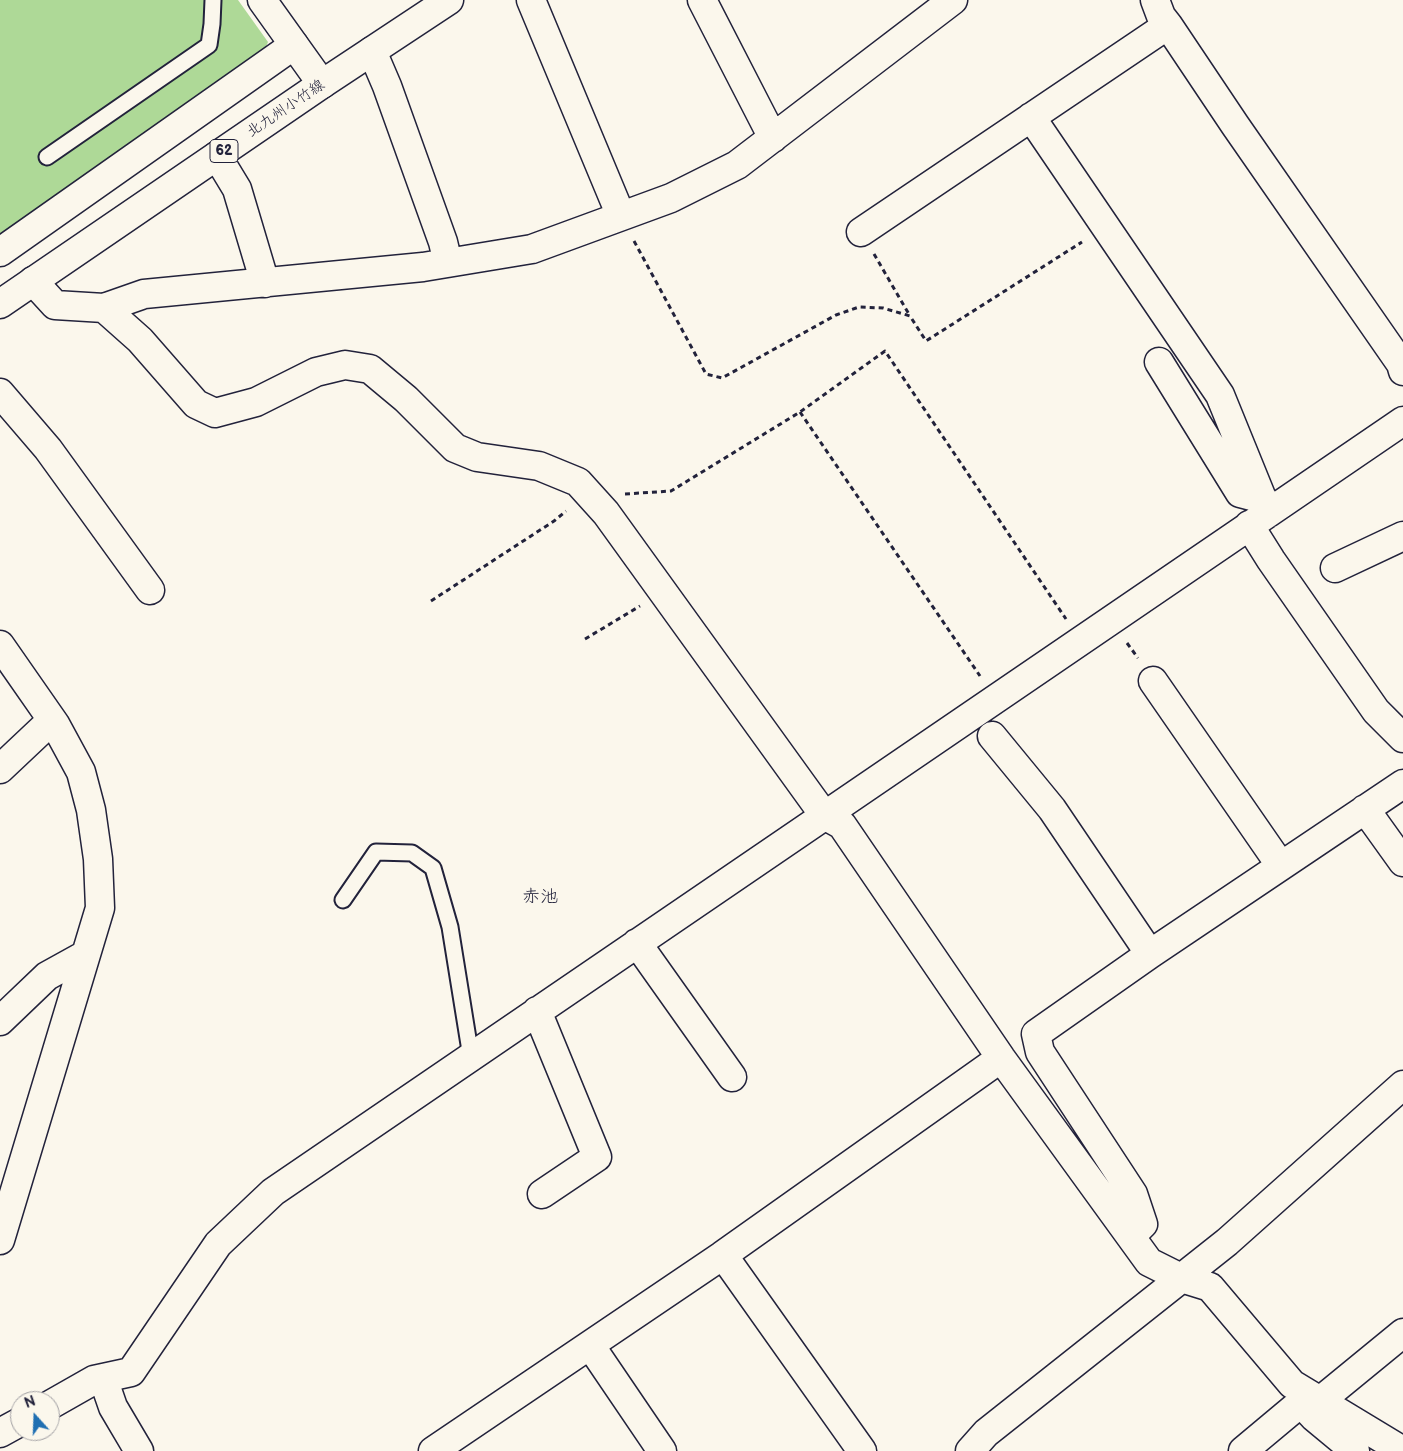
<!DOCTYPE html>
<html>
<head>
<meta charset="utf-8">
<style>
	body { margin:0 }
	#map { position:relative; width:1403px; height:1451px; overflow:hidden; background:#fbf7ec; font-family:"Balsamiq Sans",sans-serif }
	canvas { display:block }
	.north { position:absolute; left:10px; top:1391px; width:50px; height:50px; box-sizing:border-box; background:#fbf7ec; border:1px solid #a4a2a5; border-radius:50%; rotate:340deg; font-size:14px; font-weight:700; line-height:20px; text-align:center; color:#22223b }
	.north::after { content:''; display:block; margin:auto; width:18px; height:22px; background:#1f6fb2; clip-path:polygon(50% 0,100% 100%,50% 72%,0 100%) }
</style>
</head>
<body>
<div id="map">
<canvas width="1403" height="1451"></canvas>
<div class="north">N</div>
</div>
<script>
const ctx = document.querySelector('canvas').getContext('2d');
ctx.lineJoin = 'round';
function paint(path, color) {
  ctx.fillStyle = color;
  ctx.fill(path, 'evenodd');
}
function poly(rows) {
  const path = new Path2D();
  for (const r of rows) {
    path.moveTo(r[0], r[1]);
    for (let i = 2; i < r.length; i += 2) path.lineTo(r[i], r[i + 1]);
  }
  return path;
}
function strokePath(path, color, width, dash) {
  ctx.strokeStyle = color;
  ctx.lineWidth = width;
  ctx.lineCap = dash ? 'butt' : 'round';
  ctx.setLineDash(dash || []);
  ctx.stroke(path);
}
function label(font, color, halo, rows, align = 'center') {
  ctx.font = font + ' "Balsamiq Sans","Klee One",sans-serif';
  ctx.lineWidth = 5;
  ctx.setLineDash([]);
  ctx.textBaseline = 'middle';
  ctx.strokeStyle = halo;
  ctx.fillStyle = color;
  for (const [text, x, y, turn = 0] of rows) {
    ctx.save();
    ctx.translate(x, y);
    ctx.rotate((+turn || 0) * Math.PI / 180);
    ctx.textAlign = isNaN(turn) ? turn : align;
    if (halo) ctx.strokeText(text, 0, 0);
    ctx.fillText(text, 0, 0);
    ctx.restore();
  }
}
paint(poly([
	[0,0,238,0,268,42,261,58,0,237]
]), '#aed997');
const lane = poly([
	[47,157,209,45,212,24,213,0],
	[343,900,376,852,412,853,433,868,450,927,471,1057]
]);
const street = poly([
	[531,0,621,216],
	[702,0,773,138],
	[1155,0,1161,16,1168,25,1235,125,1401,364,1403,371],
	[372,51,387,86,443,242,448,263],
	[1031,117,1220,395,1268,513],
	[217,156,237,189,265,283],
	[861,232,1168,25],
	[0,252,294,45],
	[33,281,55,305,104,308,144,294,423,267,532,249,671,198,737,165,953,0],
	[104,308,140,340,196,404,215,413,256,402,316,372,345,365,370,369,406,399,455,448,477,457,539,466,578,482,606,513,824,815,842,825,1001,1058,1149,1262,1181,1278,1210,1287,1292,1384,1403,1451],
	[1159,362,1240,493,1263,499],
	[0,393,48,449,150,590],
	[1249,525,1271,560,1376,711,1403,738],
	[1335,568,1403,536],
	[0,645,55,724,81,772,91,810,98,859,100,908,0,1240],
	[1153,681,1281,866],
	[992,736,1052,809,1150,954],
	[0,769,52,720],
	[1365,809,1403,862],
	[637,943,732,1077],
	[537,1011,597,1157,542,1194],
	[0,1021,47,976,85,955],
	[1131,1236,1143,1224,1133,1194,1040,1052,1036,1034,1150,954,1403,784],
	[723,1255,862,1451],
	[590,1345,662,1451],
	[103,1378,113,1407,139,1451],
	[1320,1401,1403,1333],
	[1301,1403,1314,1417,1355,1451],
	[50,1405,94,1380,131,1372,218,1244,273,1192,1403,421],
	[0,1433,20,1422],
	[433,1451,723,1255,1001,1058],
	[970,1451,986,1433,1227,1242,1403,1085],
	[1243,1451,1310,1395]
]);
const secondary = poly([
	[262,0,322,84]
]);
const primary = poly([
	[0,304,322,84,449,0]
]);
strokePath(lane, '#22223b', 19);
strokePath(street, '#22223b', 31);
strokePath(secondary, '#22223b', 31);
strokePath(primary, '#22223b', 31);
strokePath(poly([
	[634,241,706,374,722,378,836,315,859,307,883,308,910,316,926,341,1082,242],
	[874,254,910,316],
	[800,412,980,676],
	[625,494,671,491,800,412,885,351,1066,619],
	[431,601,554,521,566,511],
	[585,639,640,606],
	[1127,643,1138,658]
]), '#22223b', 3, [5, 4]);
strokePath(lane, '#fbf7ec', 15);
strokePath(street, '#fbf7ec', 28);
strokePath(secondary, '#fbf7ec', 28);
strokePath(primary, '#fbf7ec', 28);
for (const [x, y, w] of [
	[224,151,28]
]) {
  const box = new Path2D();
  box.roundRect(x - w / 2, y - 11.5, w, 23, 4);
  ctx.fillStyle = '#fbf7ec';
  ctx.fill(box);
  strokePath(box, '#22223b', 1);
}
label('bold 14px', '#22223b', null, [
	["62",224,151]
]);
label('15px', '#22223b', '#fbf7ec', [
	["北九州小竹線",286,109,-34]
]);
label('18px', '#22223b', '#fbf7ec', [
	["赤池",540,897]
]);
</script>
</body>
</html>
